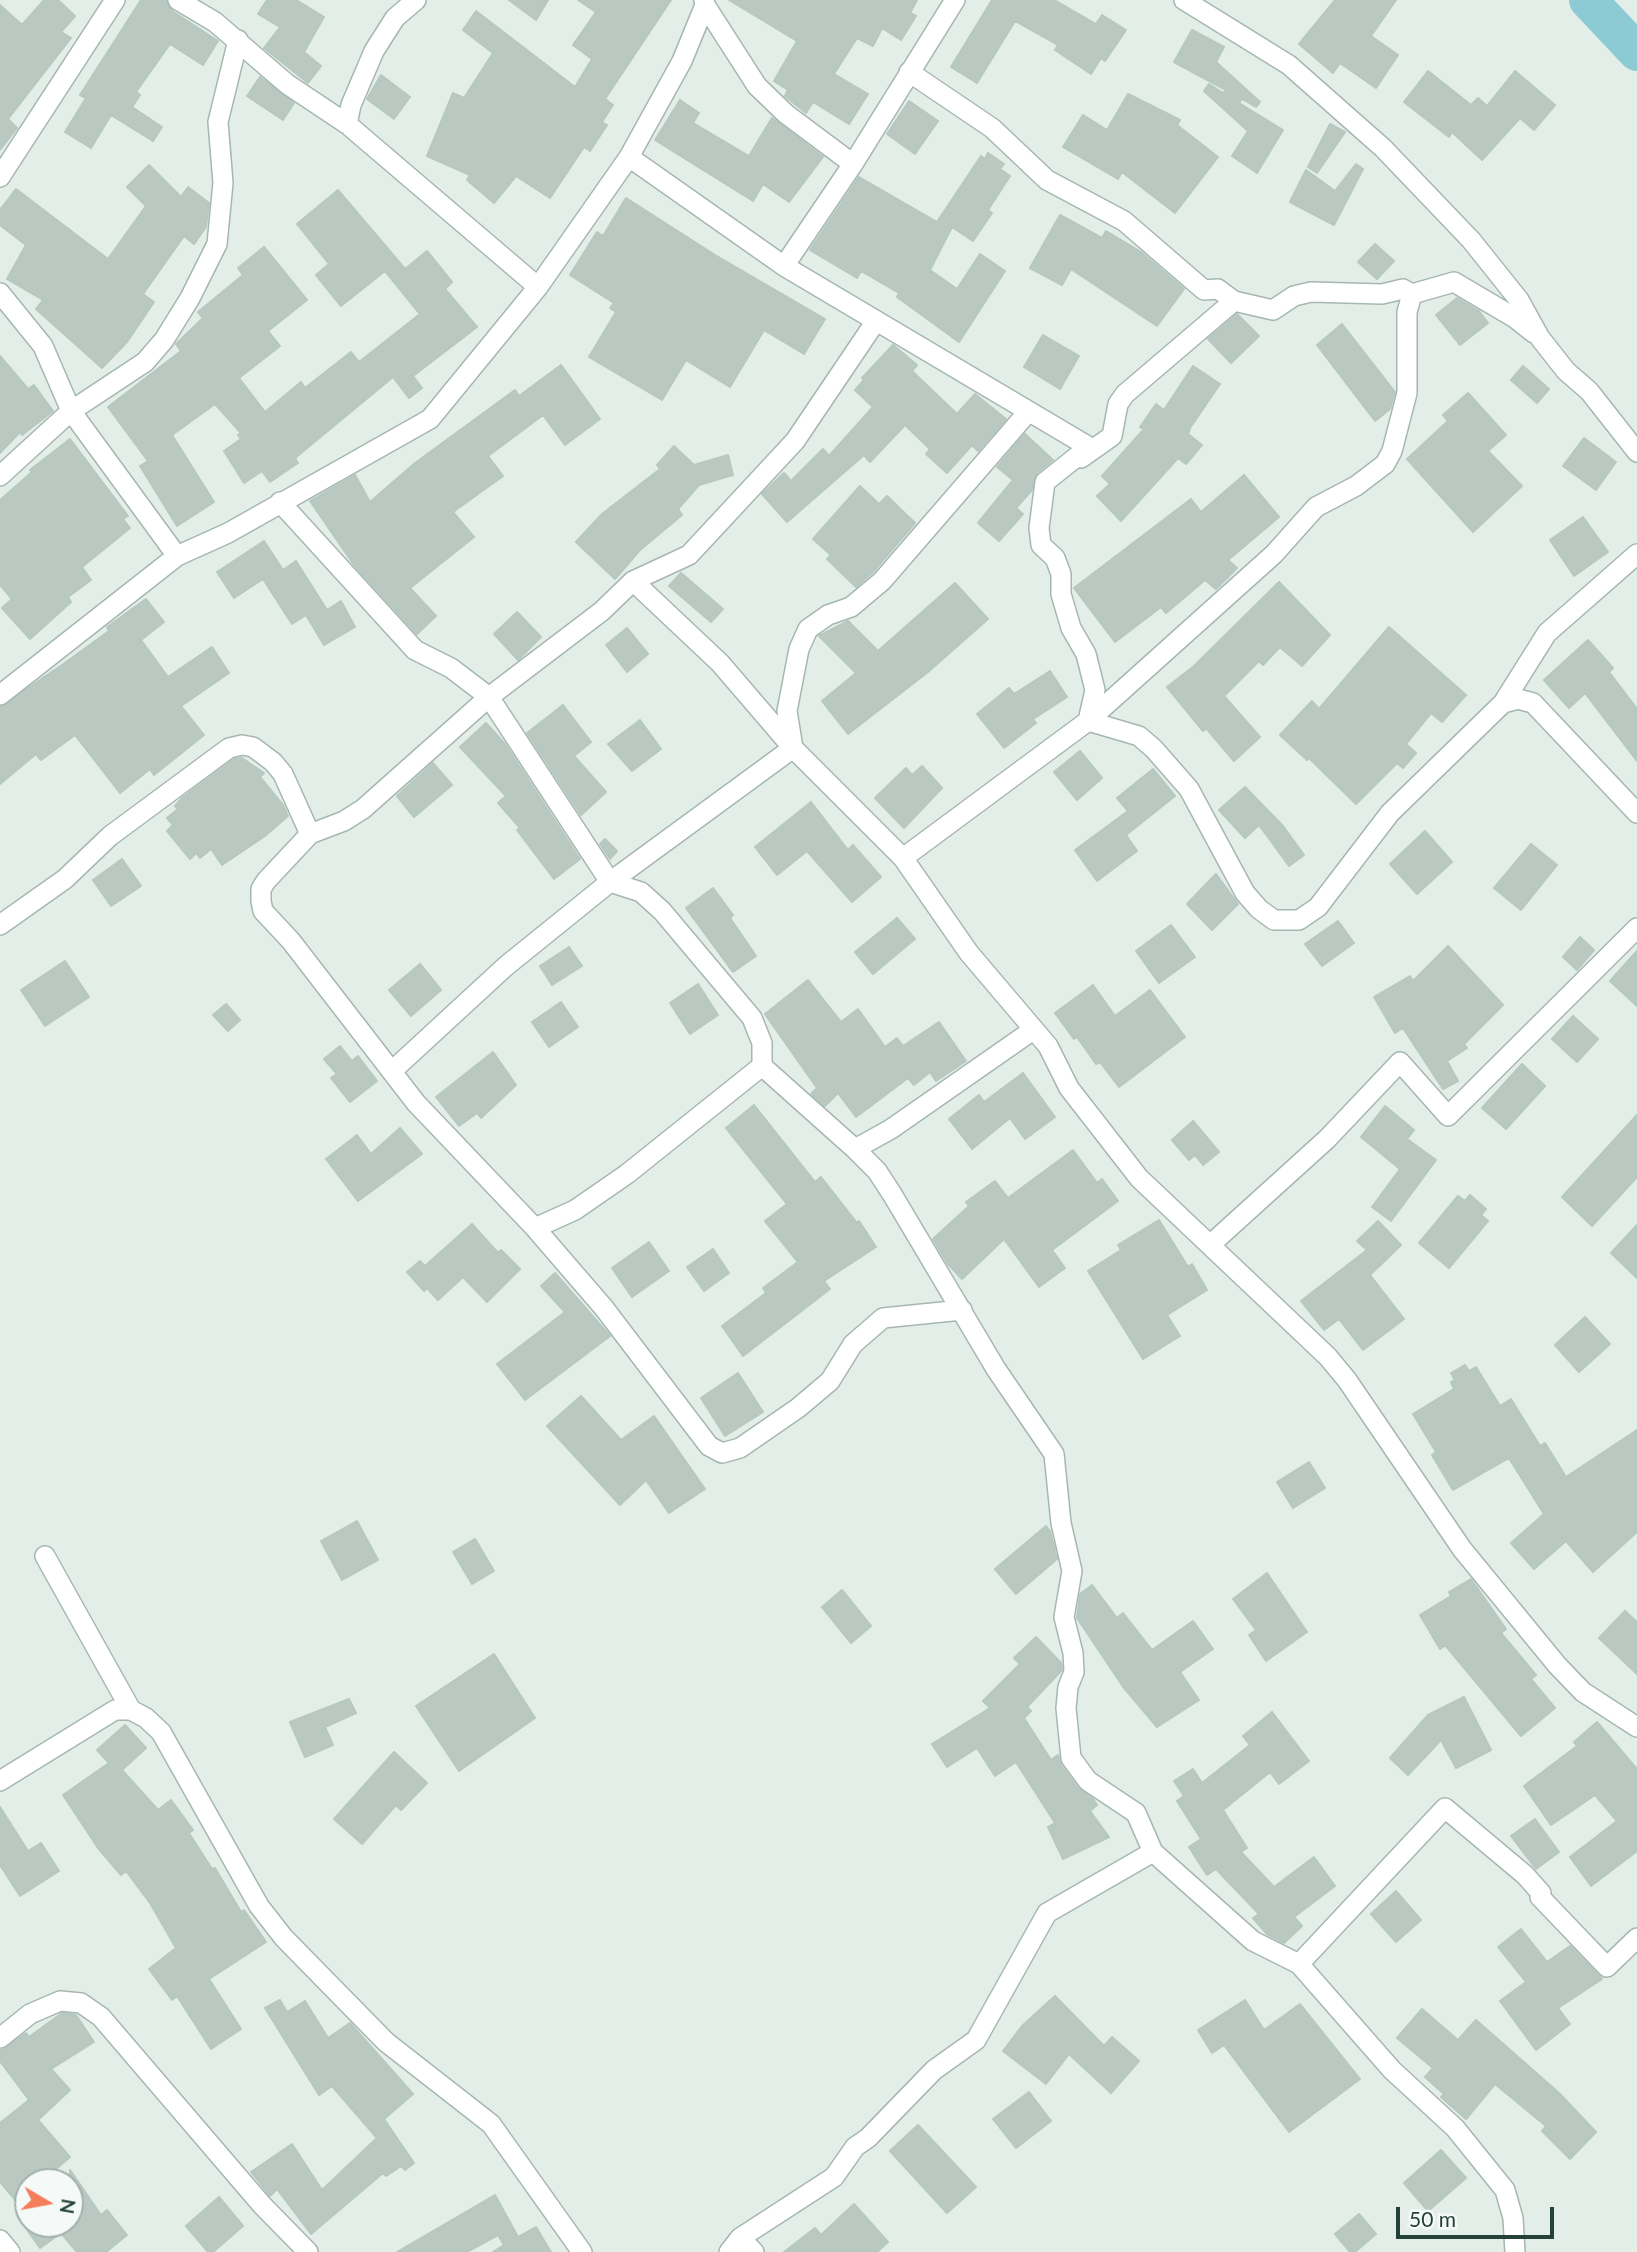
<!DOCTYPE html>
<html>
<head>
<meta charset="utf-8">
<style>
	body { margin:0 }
	#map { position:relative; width:1637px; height:2252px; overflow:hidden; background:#e4eee9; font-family:Lato,sans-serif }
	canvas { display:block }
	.north { position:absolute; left:14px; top:2168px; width:70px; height:70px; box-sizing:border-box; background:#f5faf8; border:2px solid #a1b0ab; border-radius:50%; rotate:100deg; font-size:19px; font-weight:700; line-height:28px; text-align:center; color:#234138 }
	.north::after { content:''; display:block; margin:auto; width:24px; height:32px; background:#f57d5c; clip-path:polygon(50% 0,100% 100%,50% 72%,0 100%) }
	.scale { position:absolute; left:1396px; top:2207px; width:158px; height:32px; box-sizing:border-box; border:4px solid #234138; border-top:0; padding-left:9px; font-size:21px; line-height:24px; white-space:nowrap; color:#234138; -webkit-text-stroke:5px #f5faf8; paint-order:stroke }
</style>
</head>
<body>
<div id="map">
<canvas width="1637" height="2252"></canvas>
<div class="north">N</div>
<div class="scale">50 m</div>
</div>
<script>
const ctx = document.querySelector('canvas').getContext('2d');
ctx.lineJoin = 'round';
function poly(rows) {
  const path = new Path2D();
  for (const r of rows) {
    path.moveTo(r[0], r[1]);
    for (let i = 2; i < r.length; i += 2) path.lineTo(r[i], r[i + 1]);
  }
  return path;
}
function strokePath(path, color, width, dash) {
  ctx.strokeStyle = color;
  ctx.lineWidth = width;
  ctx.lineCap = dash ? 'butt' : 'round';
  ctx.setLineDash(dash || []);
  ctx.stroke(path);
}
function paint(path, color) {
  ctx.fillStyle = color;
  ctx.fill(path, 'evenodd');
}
strokePath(poly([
	[1588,0,1637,52]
]), '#8ccad4', 38);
const building = poly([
	[44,0,58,0,75,16,61,32,71,38,8,119,17,128,0,150,0,5,22,25,44,0],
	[141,0,166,0,172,11,218,41,203,65,170,44,136,92,140,95,132,107,162,127,153,141,111,115,91,148,65,132,86,98,80,95,141,0],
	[267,0,296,0,324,17,304,52,321,66,308,83,264,48,280,27,258,14,267,0],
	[509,0,548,0,536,20,509,0],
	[578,0,671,0,605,99,613,105,602,122,607,125,590,151,584,147,550,198,516,176,494,203,467,180,470,175,427,156,453,93,464,98,493,53,463,30,476,11,575,87,592,59,573,45,596,12,578,0],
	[729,0,917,0,910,13,916,16,901,40,882,28,873,46,857,38,834,74,868,94,849,124,813,102,806,113,785,96,788,90,774,81,797,41,729,0],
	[992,0,1054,0,1096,24,1102,15,1126,30,1105,61,1101,58,1091,74,1055,50,1058,45,1015,21,977,83,951,67,992,0],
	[1335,0,1396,0,1371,36,1398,55,1376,88,1340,63,1333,73,1299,44,1335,0],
	[1192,30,1224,47,1216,62,1260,102,1256,107,1242,99,1239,103,1283,130,1257,173,1232,156,1248,131,1204,91,1209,84,1223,93,1226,90,1174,62,1192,30],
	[1428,71,1471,105,1478,98,1487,106,1515,71,1555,105,1534,130,1520,118,1482,160,1452,132,1449,137,1404,102,1428,71],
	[381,75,410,97,394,119,367,99,381,75],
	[260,77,294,103,283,120,247,96,260,77],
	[1128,94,1180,120,1177,125,1218,157,1175,213,1122,172,1118,179,1063,147,1083,115,1107,130,1128,94],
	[680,100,699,113,693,123,749,156,772,118,823,157,789,202,763,184,753,201,655,140,680,100],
	[909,101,938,121,915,154,887,134,909,101],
	[1330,124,1345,132,1317,173,1308,167,1330,124],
	[988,153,1004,164,1000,169,1010,176,988,210,992,213,973,241,952,227,930,270,957,289,980,254,1005,271,959,342,897,297,899,293,861,271,857,278,810,250,859,177,937,222,981,156,985,159,988,153],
	[1356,164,1363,169,1334,225,1290,202,1306,170,1335,191,1356,164],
	[149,165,181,197,188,187,209,203,206,227,194,244,184,236,143,294,154,302,127,342,102,368,36,309,43,300,7,279,26,245,0,225,0,210,16,189,108,259,146,206,127,187,149,165],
	[338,190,405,269,427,251,452,282,445,289,477,327,413,376,422,388,409,398,393,377,295,458,298,463,270,482,262,471,244,483,224,451,241,439,238,435,241,433,215,404,172,435,214,502,177,526,140,466,148,461,108,407,181,351,176,344,203,318,198,312,243,275,238,268,264,247,307,300,268,331,280,346,239,378,265,412,301,382,305,388,351,352,359,362,420,314,385,271,341,306,316,275,329,264,297,224,338,190],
	[626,198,715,255,825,319,804,354,764,330,730,387,686,360,662,400,589,357,616,312,610,308,614,303,570,275,597,232,603,236,626,198],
	[1060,215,1102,238,1106,231,1141,252,1184,289,1157,326,1071,269,1062,285,1030,268,1060,215],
	[1375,244,1394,261,1377,279,1358,262,1375,244],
	[1457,298,1479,311,1488,323,1460,345,1436,315,1457,298],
	[1237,314,1259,336,1231,363,1208,339,1237,314],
	[1342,324,1395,392,1390,409,1375,421,1317,345,1342,324],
	[1043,335,1079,356,1060,389,1024,367,1043,335],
	[893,345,917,365,912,371,957,414,975,394,1006,419,978,451,972,445,947,473,926,454,930,449,905,425,870,462,864,455,787,522,762,494,784,473,791,481,823,449,829,456,873,407,855,390,864,380,862,378,893,345],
	[0,356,28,389,34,385,53,411,22,435,20,432,0,453,0,356],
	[561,365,600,419,565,445,543,415,488,456,503,476,453,512,474,537,410,588,436,616,417,634,354,565,310,501,355,475,370,502,415,463,515,390,519,396,561,365],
	[1193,366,1220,384,1190,428,1188,434,1202,445,1186,464,1178,458,1121,521,1097,496,1110,484,1102,476,1144,429,1140,427,1156,404,1164,410,1193,366],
	[1523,366,1549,389,1537,403,1511,380,1523,366],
	[1468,393,1506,435,1488,451,1522,486,1473,532,1407,459,1448,421,1443,415,1468,393],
	[1025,434,1053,460,1037,473,1032,490,1016,508,1023,514,999,541,978,523,1013,480,997,467,1025,434],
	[1584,438,1616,462,1596,490,1563,466,1584,438],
	[70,439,128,516,123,519,130,528,82,567,91,580,68,597,71,602,30,639,2,608,12,599,0,585,0,500,32,472,30,470,70,439],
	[674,446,694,465,728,455,733,475,699,485,678,509,682,515,640,550,615,579,576,542,602,514,660,469,657,465,674,446],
	[1244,475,1279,517,1228,560,1237,568,1216,589,1205,580,1166,613,1161,607,1115,642,1074,588,1191,499,1201,512,1244,475],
	[860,486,879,504,887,496,915,523,873,572,856,587,827,559,831,555,813,539,860,486],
	[1583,517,1608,552,1574,576,1550,540,1583,517],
	[264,541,283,570,296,561,327,610,341,601,355,627,324,645,306,615,292,624,263,579,234,598,217,572,264,541],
	[681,573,723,609,711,622,669,586,681,573],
	[1279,582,1330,635,1302,666,1280,647,1263,665,1259,661,1224,696,1260,737,1234,761,1206,728,1203,731,1167,687,1194,666,1279,582],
	[955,583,988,619,928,672,848,734,822,701,856,673,819,636,848,621,878,651,955,583],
	[146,599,164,622,141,640,168,677,212,647,229,673,181,706,204,735,154,775,150,769,120,793,75,735,41,760,36,754,0,784,0,707,62,665,109,631,107,627,146,599],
	[517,612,541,637,518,660,494,634,517,612],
	[1389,627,1466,695,1442,722,1431,713,1406,744,1416,753,1403,768,1397,763,1356,804,1309,758,1307,760,1280,735,1312,701,1319,709,1389,627],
	[627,628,648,654,627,672,606,645,627,628],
	[1588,640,1613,668,1609,672,1637,709,1637,761,1585,693,1569,708,1544,680,1588,640],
	[1050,671,1067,697,1033,719,1036,723,1004,748,977,714,1009,688,1014,694,1050,671],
	[563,705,591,742,574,756,606,792,581,815,527,733,563,705],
	[640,720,661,749,632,771,608,744,640,720],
	[486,723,505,744,580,859,554,879,517,830,520,828,498,803,506,796,460,747,486,723],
	[1080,751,1102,778,1077,800,1054,772,1080,751],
	[242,758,264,773,260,777,283,805,288,816,265,836,222,865,211,849,200,858,196,853,190,859,167,831,173,825,167,818,178,809,175,806,182,798,234,759,242,758],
	[433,763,452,785,414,817,397,796,433,763],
	[922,766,942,788,904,828,875,798,906,768,912,775,922,766],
	[1153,769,1175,796,1126,835,1137,851,1097,881,1075,850,1128,811,1117,798,1153,769],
	[1245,787,1283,826,1304,855,1289,866,1259,825,1245,838,1219,810,1245,787],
	[811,802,848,850,853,845,881,877,852,902,807,851,777,875,755,847,811,802],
	[1425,831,1452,862,1417,894,1390,864,1425,831],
	[605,839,617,851,610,859,600,844,605,839],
	[1531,844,1557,865,1521,910,1494,888,1531,844],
	[122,859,141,886,111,906,93,880,122,859],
	[1216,874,1238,904,1212,930,1187,904,1216,874],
	[713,888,733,915,730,918,756,956,733,972,686,908,713,888],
	[897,918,915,939,873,974,855,952,897,918],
	[1338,921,1354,943,1322,966,1305,944,1338,921],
	[1171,925,1195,957,1159,983,1136,951,1171,925],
	[1580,937,1594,950,1577,970,1563,957,1580,937],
	[1448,946,1503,1005,1464,1044,1467,1048,1447,1061,1458,1081,1443,1089,1403,1028,1395,1033,1374,997,1410,976,1413,981,1448,946],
	[569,947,582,966,552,985,540,966,569,947],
	[1637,951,1637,1006,1610,981,1637,951],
	[65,961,89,997,45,1026,21,990,65,961],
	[420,964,441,990,411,1016,389,990,420,964],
	[808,980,841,1022,858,1009,885,1047,897,1038,903,1046,939,1022,966,1061,936,1081,930,1072,914,1085,908,1078,856,1117,838,1093,825,1106,811,1094,817,1088,765,1014,808,980],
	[698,984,718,1015,690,1034,670,1003,698,984],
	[1093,985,1115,1016,1150,990,1185,1037,1119,1087,1100,1062,1096,1064,1077,1037,1074,1039,1055,1013,1093,985],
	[561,1002,578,1027,549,1047,532,1022,561,1002],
	[226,1004,240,1020,228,1031,213,1015,226,1004],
	[1573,1016,1598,1039,1577,1062,1552,1039,1573,1016],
	[340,1046,352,1061,358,1056,377,1081,350,1102,331,1078,337,1074,324,1059,340,1046],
	[493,1052,516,1085,481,1118,477,1113,459,1126,436,1097,493,1052],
	[1522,1064,1545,1086,1506,1129,1482,1108,1522,1064],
	[1023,1073,1055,1117,1025,1139,1010,1118,972,1149,949,1119,979,1095,984,1102,1023,1073],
	[754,1105,815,1182,821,1177,857,1223,859,1221,876,1247,824,1281,830,1289,743,1356,722,1326,766,1293,763,1288,798,1262,765,1221,787,1204,726,1128,754,1105],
	[1385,1106,1414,1130,1407,1139,1436,1160,1391,1221,1372,1207,1400,1169,1361,1137,1385,1106],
	[1637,1115,1637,1177,1592,1226,1562,1197,1637,1115],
	[1193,1121,1219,1152,1203,1165,1195,1155,1189,1160,1172,1140,1193,1121],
	[400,1128,422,1154,358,1201,326,1159,357,1135,371,1154,400,1128],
	[1073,1150,1097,1183,1102,1179,1118,1201,1052,1250,1065,1268,1039,1287,1004,1239,962,1279,948,1264,933,1239,969,1206,966,1202,995,1181,1008,1198,1073,1150],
	[1470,1195,1486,1209,1481,1215,1488,1221,1449,1268,1419,1243,1458,1196,1465,1201,1470,1195],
	[1159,1220,1188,1267,1192,1264,1207,1290,1167,1315,1180,1336,1143,1359,1088,1271,1121,1250,1118,1245,1159,1220],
	[1378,1221,1401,1245,1370,1275,1404,1319,1363,1350,1339,1319,1324,1330,1301,1301,1367,1250,1357,1241,1378,1221],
	[472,1224,498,1253,501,1250,520,1269,487,1302,463,1277,438,1300,427,1288,424,1291,407,1272,420,1261,425,1266,472,1224],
	[1637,1225,1637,1278,1611,1253,1637,1225],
	[649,1242,669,1271,632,1297,612,1268,649,1242],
	[713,1249,729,1273,704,1291,687,1267,713,1249],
	[555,1273,610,1336,525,1400,497,1364,565,1312,541,1286,555,1273],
	[1585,1317,1610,1344,1579,1372,1555,1345,1585,1317],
	[1465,1365,1469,1371,1476,1367,1500,1406,1511,1399,1540,1446,1545,1443,1566,1477,1637,1430,1637,1532,1593,1572,1566,1541,1534,1569,1511,1543,1544,1514,1509,1458,1453,1490,1432,1455,1436,1452,1413,1414,1454,1389,1451,1382,1455,1380,1451,1373,1465,1365],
	[738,1373,763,1412,725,1436,701,1398,738,1373],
	[581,1396,621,1440,654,1416,705,1489,669,1513,646,1480,620,1505,547,1426,581,1396],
	[1309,1462,1325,1488,1293,1508,1277,1482,1309,1462],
	[357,1521,378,1560,342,1580,321,1541,357,1521],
	[1046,1526,1050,1531,1057,1559,1016,1594,995,1569,1046,1526],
	[475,1539,494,1571,472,1584,453,1552,475,1539],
	[1267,1573,1307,1632,1266,1661,1249,1635,1256,1630,1233,1599,1267,1573],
	[1471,1579,1506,1629,1501,1633,1536,1675,1531,1679,1555,1708,1521,1736,1445,1645,1440,1649,1420,1615,1451,1596,1449,1592,1471,1579],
	[1092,1585,1117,1618,1123,1613,1152,1650,1193,1621,1213,1649,1180,1672,1199,1700,1157,1727,1124,1688,1077,1618,1080,1594,1092,1585],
	[842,1590,871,1626,851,1643,822,1607,842,1590],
	[1625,1611,1637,1622,1637,1674,1599,1638,1625,1611],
	[1036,1637,1061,1663,1062,1670,1027,1707,1031,1711,1024,1718,1051,1760,1058,1755,1061,1765,1078,1788,1093,1799,1097,1805,1090,1811,1109,1837,1063,1859,1048,1827,1055,1823,1016,1762,995,1776,977,1748,947,1767,932,1744,990,1708,983,1701,1020,1664,1014,1658,1036,1637],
	[494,1654,535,1718,459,1771,416,1706,494,1654],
	[1464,1697,1491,1750,1456,1768,1441,1740,1408,1775,1390,1758,1428,1715,1464,1697],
	[349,1699,356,1713,325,1727,333,1745,305,1757,290,1722,349,1699],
	[1272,1712,1309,1761,1279,1784,1270,1772,1223,1810,1247,1848,1241,1852,1274,1887,1314,1857,1335,1886,1294,1917,1302,1926,1284,1943,1267,1934,1253,1918,1259,1914,1216,1869,1207,1875,1189,1847,1201,1839,1177,1801,1184,1796,1174,1781,1193,1769,1202,1783,1250,1745,1243,1736,1272,1712],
	[1597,1722,1637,1769,1637,1851,1591,1886,1570,1857,1617,1821,1595,1795,1551,1825,1524,1786,1577,1746,1574,1742,1597,1722],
	[125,1725,146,1748,122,1770,158,1810,171,1800,193,1830,189,1833,212,1869,215,1868,241,1912,244,1910,266,1942,209,1979,241,2029,211,2049,177,1996,172,2000,149,1969,176,1948,150,1903,126,1871,121,1875,98,1848,63,1795,109,1763,97,1750,125,1725],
	[394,1752,427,1783,401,1810,396,1805,362,1844,334,1819,394,1752],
	[0,1807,28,1851,41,1843,59,1871,20,1896,0,1865,0,1807],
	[1535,1819,1559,1852,1536,1869,1511,1836,1535,1819],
	[1396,1891,1421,1920,1396,1942,1371,1914,1396,1891],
	[1521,1929,1547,1962,1570,1946,1602,1979,1558,2008,1570,2024,1536,2050,1500,2001,1526,1982,1498,1947,1521,1929],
	[1055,1996,1104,2046,1112,2037,1139,2061,1111,2093,1069,2054,1046,2084,1003,2051,1022,2026,1055,1996],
	[280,2000,287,2012,305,2001,328,2038,350,2023,413,2094,384,2119,414,2163,405,2170,401,2166,386,2176,383,2173,311,2234,277,2189,270,2196,251,2172,292,2144,322,2190,377,2138,332,2086,319,2095,265,2008,280,2000],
	[1245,2000,1264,2030,1300,2004,1360,2079,1289,2132,1224,2045,1212,2053,1198,2030,1245,2000],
	[1422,2009,1458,2040,1476,2020,1559,2093,1596,2132,1570,2159,1542,2131,1546,2126,1495,2084,1466,2119,1441,2097,1444,2094,1425,2077,1433,2068,1397,2038,1422,2009],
	[62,2013,76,2015,94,2042,51,2069,70,2090,38,2120,70,2157,41,2182,28,2182,28,2215,0,2182,0,2123,29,2100,0,2061,0,2051,26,2033,29,2037,62,2013],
	[1029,2092,1051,2121,1016,2148,993,2119,1029,2092],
	[918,2125,976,2187,947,2213,890,2151,918,2125],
	[1441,2150,1466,2178,1428,2211,1404,2183,1441,2150],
	[70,2170,101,2215,107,2210,127,2235,106,2252,77,2252,61,2233,40,2248,23,2224,70,2224,70,2170],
	[495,2195,518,2237,536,2227,551,2252,493,2252,504,2245,498,2235,467,2252,397,2252,495,2195],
	[219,2197,243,2226,213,2252,208,2252,186,2226,219,2197],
	[854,2204,888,2242,877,2252,784,2252,815,2228,821,2235,854,2204],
	[1359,2214,1376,2234,1355,2252,1350,2252,1335,2234,1359,2214]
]);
paint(building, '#b9c9c2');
strokePath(building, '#b6c8c0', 2);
const street = poly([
	[178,0,215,22,287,84,347,124,538,287],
	[1184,0,1289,65,1383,148,1471,240,1519,300,1540,338,1566,371,1589,391,1637,452],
	[705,5,757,86,786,114,853,164],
	[909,72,992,128,1047,180,1124,221,1204,290,1218,289,1234,301],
	[347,124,351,105,374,51,395,18,416,0],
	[629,157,784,266,1089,447,1045,482,1039,528,1041,545,1055,558,1061,574,1061,594,1071,628,1086,654,1095,690,1088,721,1139,736,1154,749,1189,789,1245,893,1259,909,1274,920,1299,920,1318,907,1390,813,1503,703,1518,699,1533,703,1637,813],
	[0,177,115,0],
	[784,266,853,164,955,0],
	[0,293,43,346,71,411,177,556],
	[876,321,795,441,689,555,633,581,602,611,489,697,363,809,344,821,310,834,266,881,261,889,261,901,263,911,291,941,416,1103,535,1228,604,1308,709,1446,722,1453,740,1448,798,1408,830,1381,853,1344,883,1318,962,1310],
	[1081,458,1112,436,1118,404,1125,394,1234,301,1273,310,1294,296,1311,292,1382,294,1403,289,1412,294,1454,282,1515,318,1534,333],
	[0,476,71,411,145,362,164,340,190,298,217,244,223,183,218,122,238,40],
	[280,502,415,650,451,668,489,697,610,882,641,892,662,911,752,1018,762,1043,762,1066],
	[633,581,720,663,793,748,903,858,969,953,1048,1046,1069,1088,1139,1178,1328,1357,1347,1380,1462,1549,1557,1665,1583,1692,1637,1727],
	[0,695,177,556,228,533,430,419,538,287,629,157,682,61,705,5,704,0],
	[1503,703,1547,633,1637,554],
	[903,858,1088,721,1274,554,1316,507,1356,486,1385,464,1392,451,1407,393,1407,312,1412,294],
	[0,925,65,879,110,836,229,748,242,745,253,747,273,762,283,774,310,834],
	[392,1071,506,966,610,882,793,748,787,711,799,649,808,629,828,615,851,607,882,581,1028,412],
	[855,1149,891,1129,1033,1030],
	[535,1228,575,1210,627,1174,762,1066,855,1149,877,1171,892,1194,996,1369,1054,1454,1061,1523,1072,1571,1064,1617,1073,1653,1074,1672,1068,1687,1066,1708,1071,1758,1088,1781,1136,1813,1153,1852,1047,1913,976,2040,934,2070,868,2138,855,2147,834,2177,740,2238,729,2252],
	[1210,1245,1327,1139,1400,1062,1448,1116,1637,928],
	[45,1556,131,1710],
	[0,1781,115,1710,131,1710,146,1718,161,1732,259,1906,284,1938,386,2042,491,2124,582,2252],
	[1153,1852,1253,1941,1299,1964,1392,2070,1455,2128,1505,2190,1513,2218,1515,2252],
	[1299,1964,1445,1808,1525,1875,1541,1893,1540,1897,1607,1967,1637,1938],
	[0,2038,30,2014,60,2001,81,2003,101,2017,262,2205,308,2252],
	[740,2238,754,2252],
	[0,2240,10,2252]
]);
strokePath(street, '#a6b7b0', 22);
strokePath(street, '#fff', 19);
</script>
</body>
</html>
